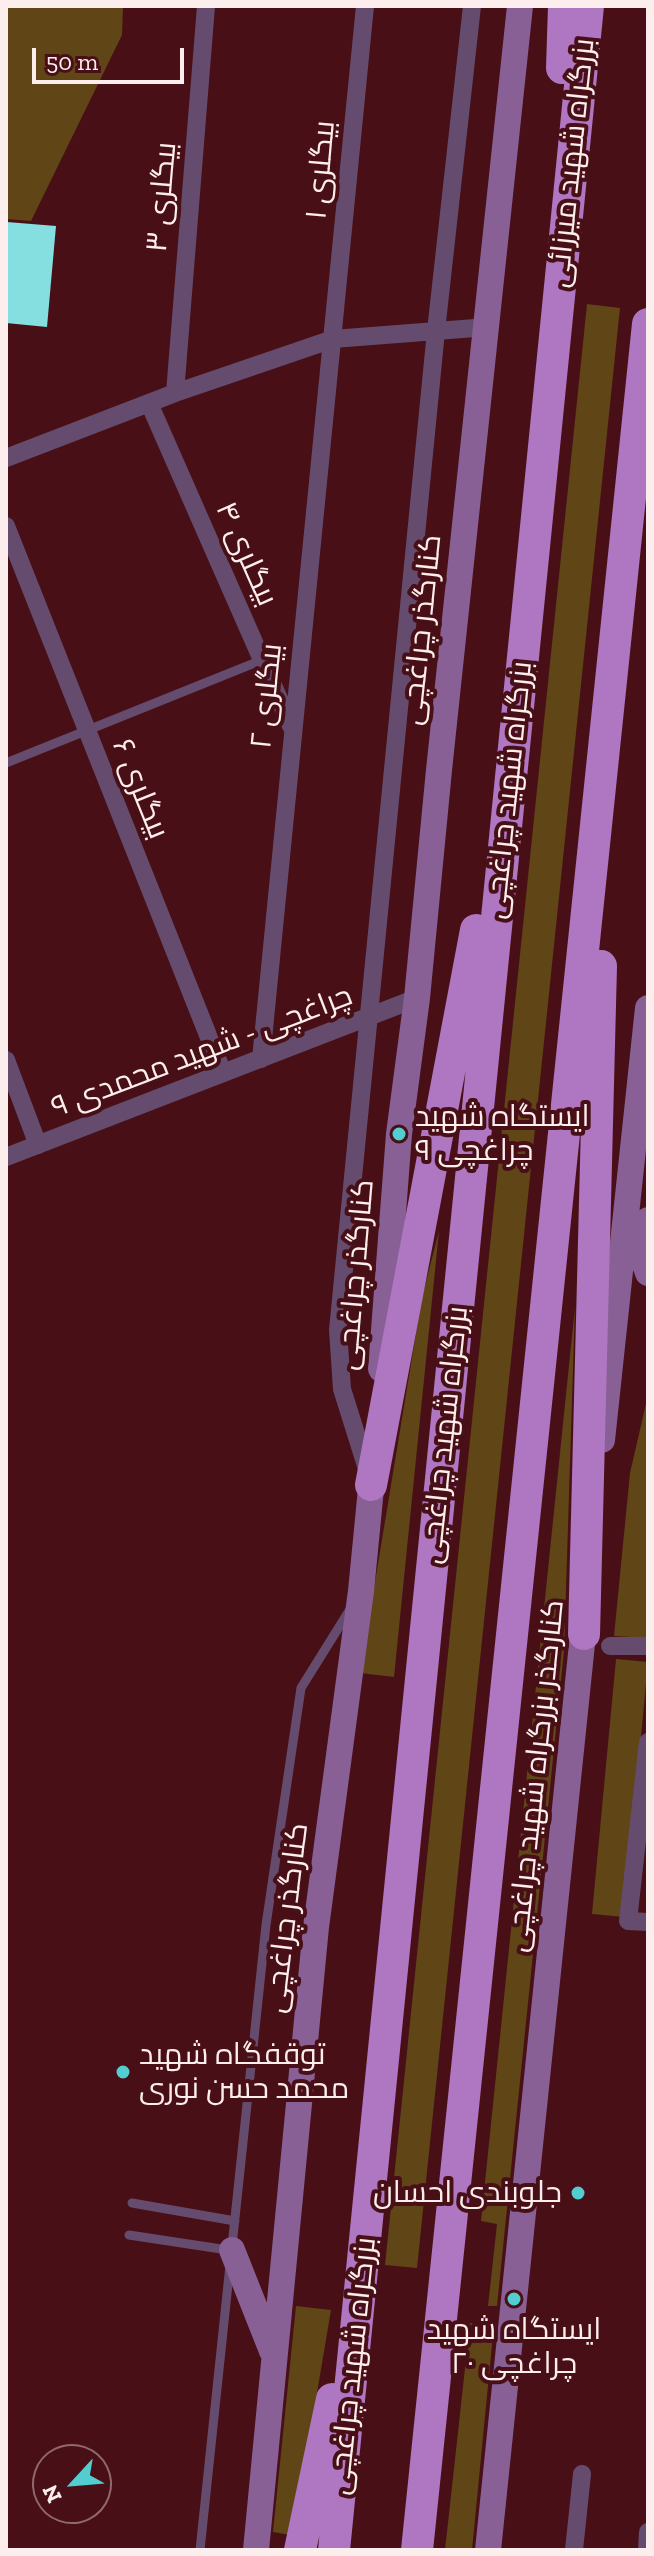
<!DOCTYPE html>
<html>
<head>
<meta charset="utf-8">
<style>
	body { margin:0 }
	#map { position:relative; width:654px; height:2556px; overflow:hidden; background:#480f17; font-family:"Zilla Slab",serif }
	canvas { display:block }
	.frame { position:absolute; inset:0; border:8px solid #fdeeee; pointer-events:none }
	.north { position:absolute; left:32px; top:2444px; width:80px; height:80px; box-sizing:border-box; background:#480f17; border:2px solid #90686d; border-radius:50%; rotate:244deg; font-size:22px; font-weight:700; line-height:32px; text-align:center; color:#fdeeee }
	.north::after { content:''; display:block; margin:auto; width:28px; height:36px; background:#52cdd0; clip-path:polygon(50% 0,100% 100%,50% 72%,0 100%) }
	.scale { position:absolute; left:32px; top:48px; width:152px; height:36px; box-sizing:border-box; border:4px solid #fdeeee; border-top:0; padding-left:10px; font-size:24px; line-height:28px; white-space:nowrap; color:#fdeeee; -webkit-text-stroke:6px #480f17; paint-order:stroke }
</style>
</head>
<body>
<div id="map">
<canvas width="654" height="2556"></canvas>
<div class="frame"></div>
<div class="north">N</div>
<div class="scale">50 m</div>
</div>
<script>
const ctx = document.querySelector('canvas').getContext('2d');
ctx.lineJoin = 'round';
function paint(path, color) {
  ctx.fillStyle = color;
  ctx.fill(path, 'evenodd');
}
function poly(rows) {
  const path = new Path2D();
  for (const r of rows) {
    path.moveTo(r[0], r[1]);
    for (let i = 2; i < r.length; i += 2) path.lineTo(r[i], r[i + 1]);
  }
  return path;
}
function strokePath(path, color, width, dash) {
  ctx.strokeStyle = color;
  ctx.lineWidth = width;
  ctx.lineCap = dash ? 'butt' : 'round';
  ctx.setLineDash(dash || []);
  ctx.stroke(path);
}
function label(font, color, halo, rows, align = 'center') {
  ctx.font = font + ' "Zilla Slab",Cairo,serif';
  ctx.lineWidth = 8;
  ctx.setLineDash([]);
  ctx.textBaseline = 'middle';
  ctx.strokeStyle = halo;
  ctx.fillStyle = color;
  for (const [text, x, y, turn = 0] of rows) {
    ctx.save();
    ctx.translate(x, y);
    ctx.rotate((+turn || 0) * Math.PI / 180);
    ctx.textAlign = isNaN(turn) ? turn : align;
    if (halo) ctx.strokeText(text, 0, 0);
    ctx.fillText(text, 0, 0);
    ctx.restore();
  }
}
paint(poly([
	[6,6,123,6,122,35,31,221,6,219],
	[587,304,620,308,417,2268,385,2265],
	[439,1231,394,1677,360,1673,422,1297],
	[575,1307,564,1651,497,2306,488,2306,497,2224,481,2221],
	[648,1395,648,1638,614,1636,630,1473],
	[616,1659,648,1662,624,1917,592,1914],
	[296,2306,331,2310,304,2470,290,2535,273,2532],
	[470,2323,494,2324,472,2550,445,2550]
]), '#604517');
paint(poly([
	[7,222,56,226,47,327,6,323]
]), '#85dee0');
strokePath(poly([
	[6,763,262,660],
	[132,2203,235,2221],
	[129,2235,228,2250],
	[232,2246,266,1925,301,1688,349,1611],
	[200,2550,230,2265]
]), '#654c6e', 9);
strokePath(poly([
	[175,393,206,6],
	[149,403,291,726],
	[6,458,175,393,333,339,488,327],
	[6,526,223,1073],
	[261,1059,365,6],
	[6,1060,38,1145],
	[6,1157,417,998],
	[368,1472,342,1389,338,1330,436,331,472,6],
	[610,1646,648,1646],
	[648,1742,628,1921,648,1922],
	[574,2550,582,2474],
	[647,2550,648,2532]
]), '#654c6e', 18);
strokePath(poly([
	[648,1220,643,1259,648,1273],
	[381,1369,399,1134,417,998,439,770,520,6],
	[602,1440,648,1008],
	[232,2250,272,2351],
	[256,2550,316,1927,361,1591,373,1468],
	[488,2550,585,1615]
]), '#886095', 26);
strokePath(poly([
	[562,68,564,6],
	[371,1485,476,930],
	[584,1634,601,966],
	[300,2550,332,2399],
	[334,2550,588,6],
	[417,2550,648,324]
]), '#af76c2', 32);
for (const [x, y, r, color] of [
	[399,1134,8,"#52cdd0"],
	[123,2072,8,"#52cdd0"],
	[578,2193,8,"#52cdd0"],
	[514,2299,8,"#52cdd0"]
]) {
  const dot = new Path2D();
  dot.arc(x, y, r, 0, 2 * Math.PI);
  ctx.fillStyle = color;
  ctx.fill(dot);
  strokePath(dot, '#480f17', 3);
}
label('30px', '#fdeeee', '#480f17', [
	["بزرگراه شهید میرزائی",572,163,-84],
	["بیگلری ۱",321,170,-85],
	["بیگلری ۳",162,197,-85],
	["بیگلری ۴",246,554,66],
	["کنارگذر چراغچی",422,630,-84],
	["بیگلری ۲",267,696,-84],
	["بیگلری ۶",140,789,68],
	["بزرگراه شهید چراغچی",509,790,-84],
	["۹ چراغچی - شهید محمدی",202,1052,-21],
	["کنارگذر چراغچی",356,1275,-85],
	["بزرگراه شهید چراغچی",445,1435,-84],
	["کنارگذر بزرگراه شهید چراغچی",536,1776,-84],
	["کنارگذر چراغچی",287,1918,-83],
	["بزرگراه شهید چراغچی",353,2366,-84]
]);
label('30px', '#fdeeee', '#480f17', [
	["ایستگاه شهید",415,1117],
	["چراغچی ۹",415,1151],
	["توقفگاه شهید",139,2055],
	["محمد حسن نوری",139,2089],
	["جلوبندی احسان",562,2193,"right"],
	["ایستگاه شهید",514,2330,"center"],
	["چراغچی ۲۰",514,2364,"center"]
], 'left');
</script>
</body>
</html>
